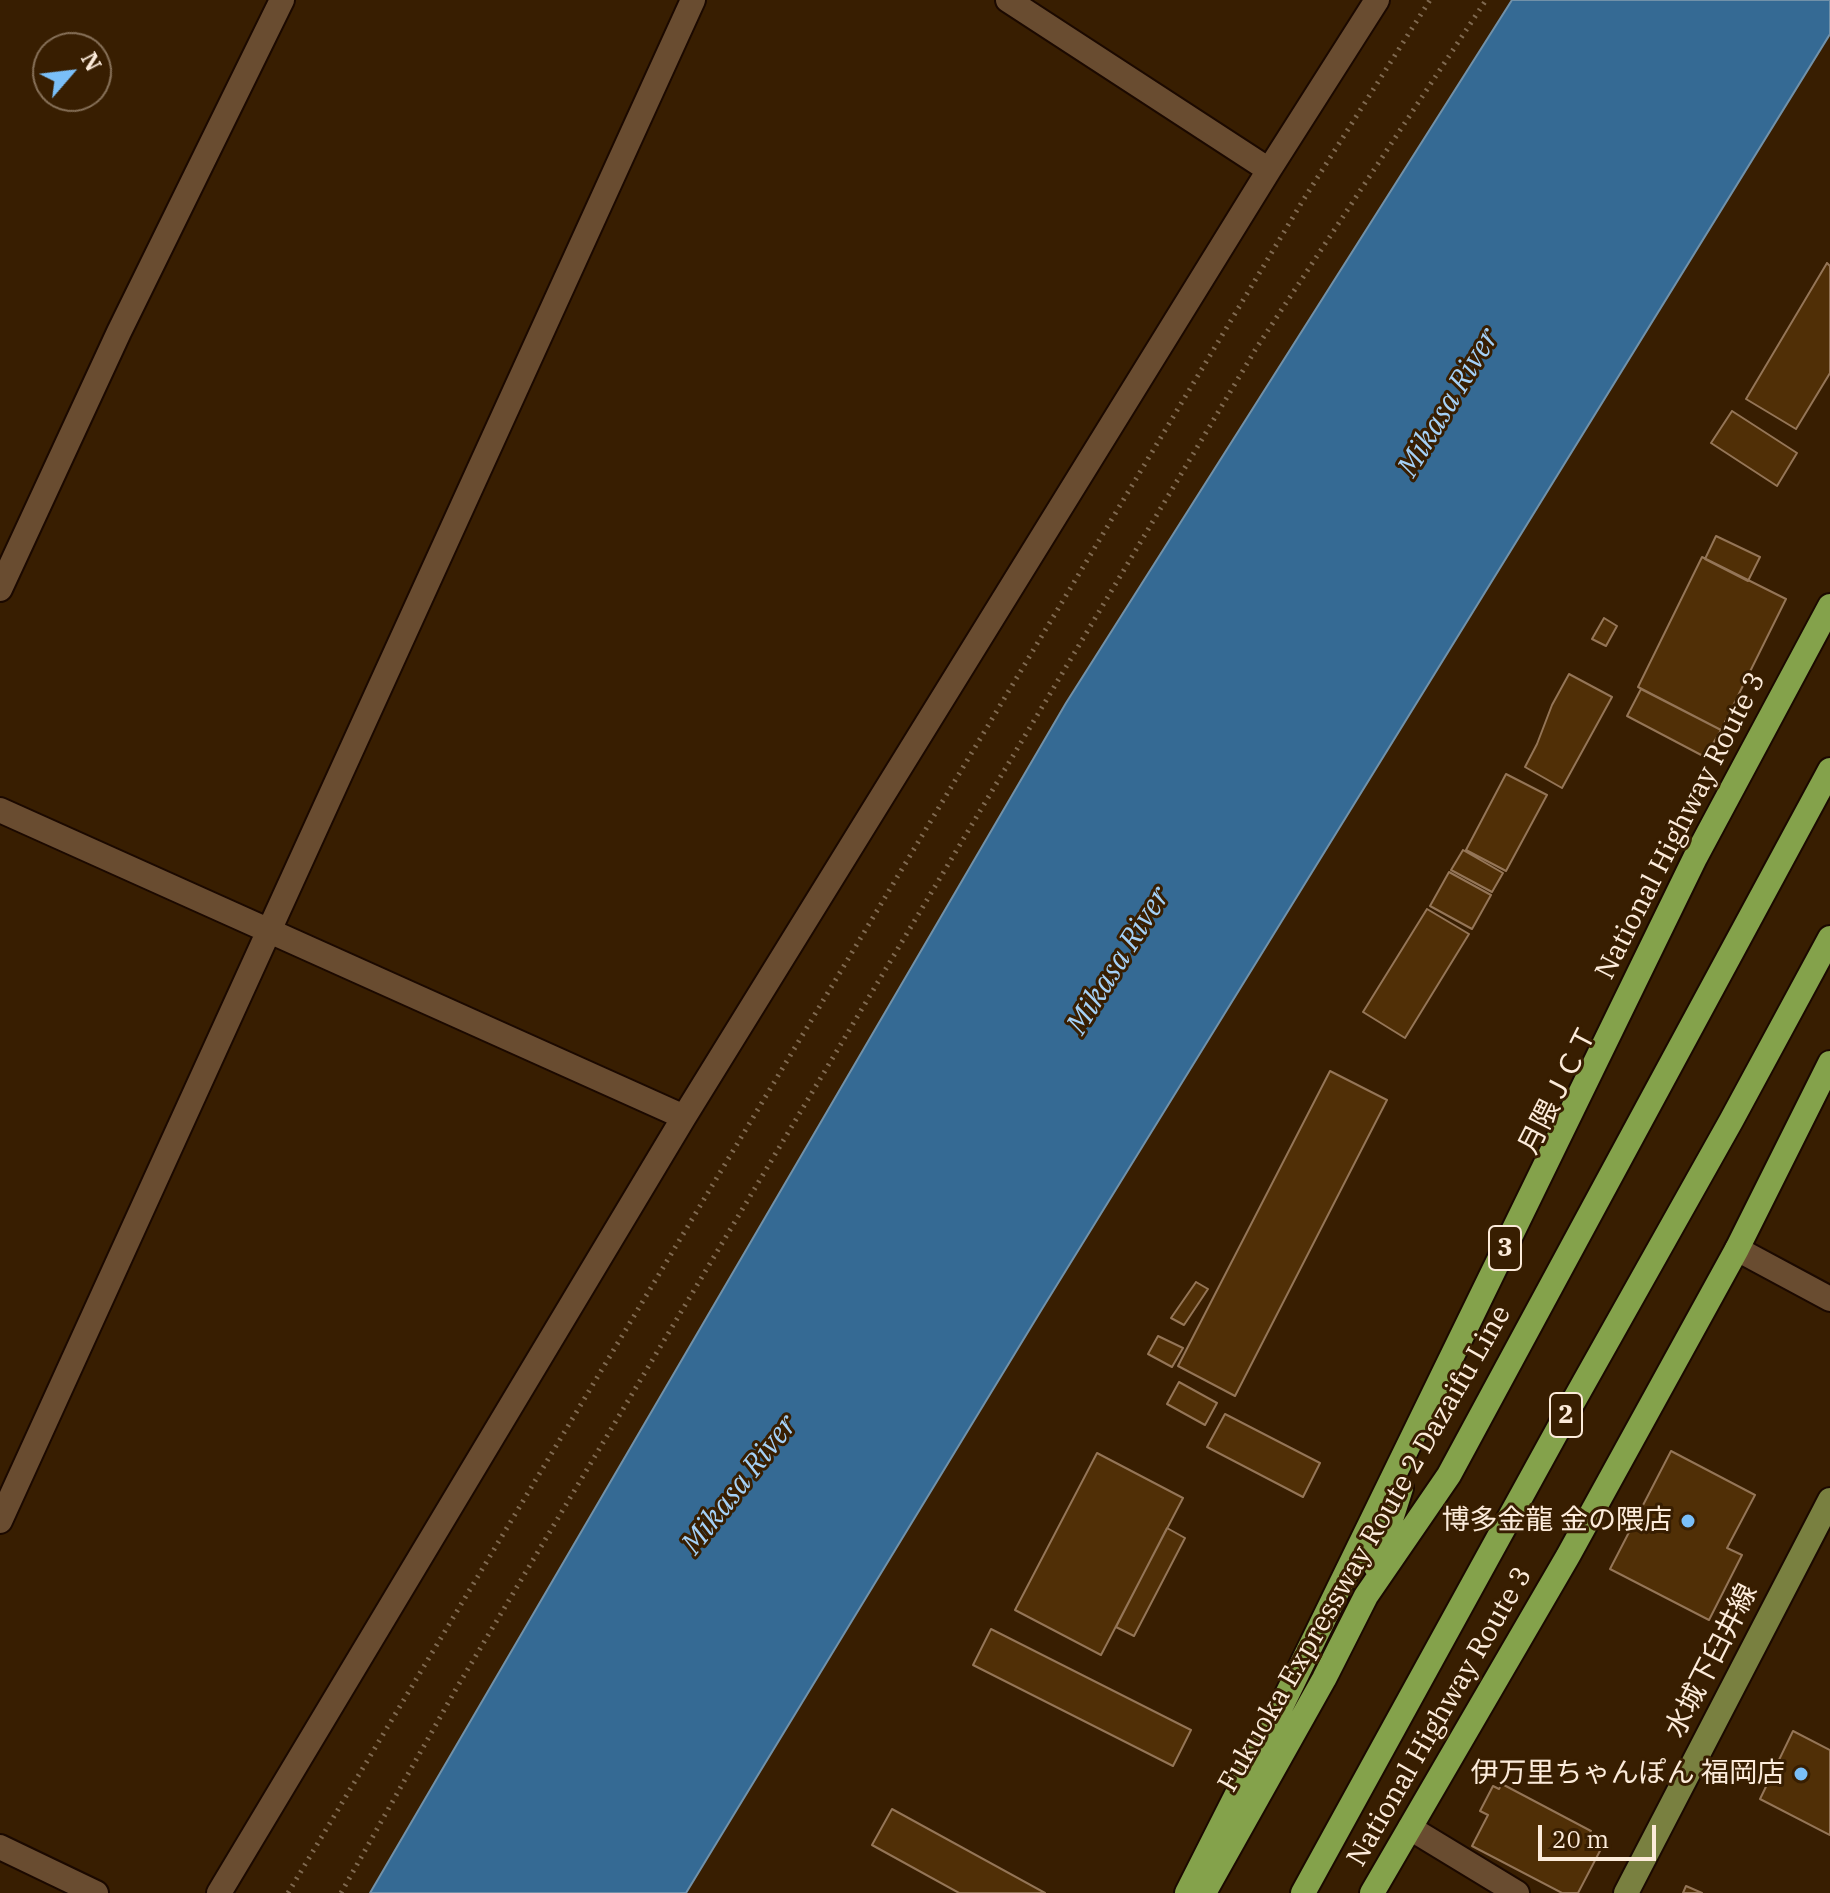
<!DOCTYPE html>
<html>
<head>
<meta charset="utf-8">
<style>
	body { margin:0 }
	#map { position:relative; width:1830px; height:1893px; overflow:hidden; background:#381e01; font-family:"IBM Plex Serif",serif }
	canvas { display:block }
	.north { position:absolute; left:32px; top:32px; width:80px; height:80px; box-sizing:border-box; background:#381e01; border:2px solid #867058; border-radius:50%; rotate:62deg; font-size:22px; font-weight:700; line-height:32px; text-align:center; color:#fcebda }
	.north::after { content:''; display:block; margin:auto; width:28px; height:36px; background:#7abff8; clip-path:polygon(50% 0,100% 100%,50% 72%,0 100%) }
	.scale { position:absolute; left:1538px; top:1825px; width:118px; height:36px; box-sizing:border-box; border:4px solid #fcebda; border-top:0; padding-left:10px; font-size:24px; line-height:28px; white-space:nowrap; color:#fcebda; -webkit-text-stroke:6px #381e01; paint-order:stroke }
</style>
</head>
<body>
<div id="map">
<canvas width="1830" height="1893"></canvas>
<div class="north">N</div>
<div class="scale">20 m</div>
</div>
<script>
const ctx = document.querySelector('canvas').getContext('2d');
ctx.lineJoin = 'round';
function paint(path, color) {
  ctx.fillStyle = color;
  ctx.fill(path, 'evenodd');
}
function poly(rows) {
  const path = new Path2D();
  for (const r of rows) {
    path.moveTo(r[0], r[1]);
    for (let i = 2; i < r.length; i += 2) path.lineTo(r[i], r[i + 1]);
  }
  return path;
}
function strokePath(path, color, width, dash) {
  ctx.strokeStyle = color;
  ctx.lineWidth = width;
  ctx.lineCap = dash ? 'butt' : 'round';
  ctx.setLineDash(dash || []);
  ctx.stroke(path);
}
function label(font, color, halo, rows, align = 'center') {
  ctx.font = font + ' "IBM Plex Serif","Noto Sans JP",serif';
  ctx.lineWidth = 6;
  ctx.setLineDash([]);
  ctx.textBaseline = 'middle';
  ctx.strokeStyle = halo;
  ctx.fillStyle = color;
  for (const [text, x, y, turn = 0] of rows) {
    ctx.save();
    ctx.translate(x, y);
    ctx.rotate((+turn || 0) * Math.PI / 180);
    ctx.textAlign = isNaN(turn) ? turn : align;
    if (halo) ctx.strokeText(text, 0, 0);
    ctx.fillText(text, 0, 0);
    ctx.restore();
  }
}
const water = poly([
	[1512,0,1830,0,1830,34,1042,1309,686,1893,370,1893,1066,703,1512,0]
]);
paint(water, '#356a94');
strokePath(water, '#7191a9', 2);
const building = poly([
	[1827,263,1830,266,1830,373,1796,429,1746,399,1827,263],
	[1732,411,1797,453,1777,486,1711,443,1732,411],
	[1716,536,1760,557,1748,581,1705,559,1716,536],
	[1702,557,1786,599,1721,730,1638,687,1702,557],
	[1604,618,1617,626,1606,646,1592,639,1604,618],
	[1569,674,1612,697,1562,788,1525,767,1537,744,1552,705,1569,674],
	[1641,689,1721,730,1705,757,1627,716,1641,689],
	[1506,774,1547,795,1506,871,1466,850,1506,774],
	[1463,850,1503,873,1492,892,1451,870,1463,850],
	[1449,872,1491,895,1472,929,1430,906,1449,872],
	[1427,909,1469,934,1405,1038,1363,1012,1427,909],
	[1330,1071,1387,1100,1235,1396,1178,1366,1330,1071],
	[1196,1282,1208,1289,1184,1325,1171,1318,1196,1282],
	[1158,1336,1183,1348,1172,1367,1148,1354,1158,1336],
	[1179,1382,1217,1403,1205,1425,1167,1404,1179,1382],
	[1225,1414,1320,1463,1303,1497,1207,1447,1225,1414],
	[1671,1451,1755,1495,1727,1548,1742,1555,1709,1620,1610,1569,1671,1451],
	[1097,1453,1183,1498,1101,1655,1015,1610,1097,1453],
	[1167,1528,1185,1538,1134,1636,1116,1627,1167,1528],
	[991,1629,1191,1730,1173,1766,973,1665,991,1629],
	[1793,1731,1830,1750,1830,1835,1760,1799,1793,1731],
	[1502,1784,1591,1831,1587,1839,1602,1847,1578,1893,1562,1893,1472,1846,1488,1815,1480,1811,1493,1786,1499,1789,1502,1784],
	[892,1809,1045,1893,959,1893,872,1845,892,1809],
	[1686,1886,1702,1893,1683,1893,1686,1886]
]);
paint(building, '#502f06');
strokePath(building, '#947557', 2);
const minor = poly([
	[1008,0,1269,170],
	[0,589,119,332,282,0],
	[0,810,684,1117],
	[1737,1249,1830,1299],
	[0,1521,693,0],
	[1410,1828,1517,1893],
	[0,1847,96,1893],
	[219,1893,684,1117,1269,170,1377,0]
]);
const major = poly([
	[1626,1893,1830,1500]
]);
const highway = poly([
	[1376,1567,1401,1488],
	[1205,1891,1324,1679,1366,1596,1449,1475,1830,770],
	[1187,1893,1276,1717,1695,858,1830,606],
	[1303,1893,1572,1404,1731,1121,1830,938],
	[1372,1893,1568,1556,1737,1249,1830,1063]
]);
strokePath(minor, '#1b0900', 28);
strokePath(major, '#1b0900', 28);
strokePath(highway, '#1b0900', 28);
strokePath(poly([
	[288,1893,1302,202,1430,0],
	[341,1893,456,1689,1257,347,1486,0]
]), '#7f6950', 5, [2, 6]);
strokePath(minor, '#694c30', 24);
strokePath(major, '#798040', 24);
strokePath(highway, '#84a24b', 24);
for (const [x, y, r, color] of [
	[1688,1521,8,"#7abff8"],
	[1801,1774,8,"#7abff8"]
]) {
  const dot = new Path2D();
  dot.arc(x, y, r, 0, 2 * Math.PI);
  ctx.fillStyle = color;
  ctx.fill(dot);
  strokePath(dot, '#381e01', 3);
}
for (const [x, y, w] of [
	[1505,1248,32],
	[1566,1415,32]
]) {
  const box = new Path2D();
  box.roundRect(x - w / 2, y - 22, w, 44, 6);
  ctx.fillStyle = '#381e01';
  ctx.fill(box);
  strokePath(box, '#fcebda', 2);
}
label('bold 26px', '#fcebda', null, [
	["3",1505,1248],
	["2",1566,1415]
]);
label('28px', '#fcebda', '#381e01', [
	["National Highway Route 3",1681,826,-63],
	["月隈ＪＣＴ",1559,1090,-63],
	["Fukuoka Expressway Route 2 Dazaifu Line",1365,1549,-60],
	["水城下臼井線",1712,1661,-63],
	["National Highway Route 3",1440,1717,-60]
]);
label('28px', '#fcebda', '#381e01', [
	["博多金龍 金の隈店",1672,1521],
	["伊万里ちゃんぽん 福岡店",1785,1774]
], 'right');
label('italic 30px', '#a5d1f7', '#381e01', [
	["Mikasa River",1449,403,-59],
	["Mikasa River",1119,961,-58],
	["Mikasa River",740,1485,-52]
]);
</script>
</body>
</html>
